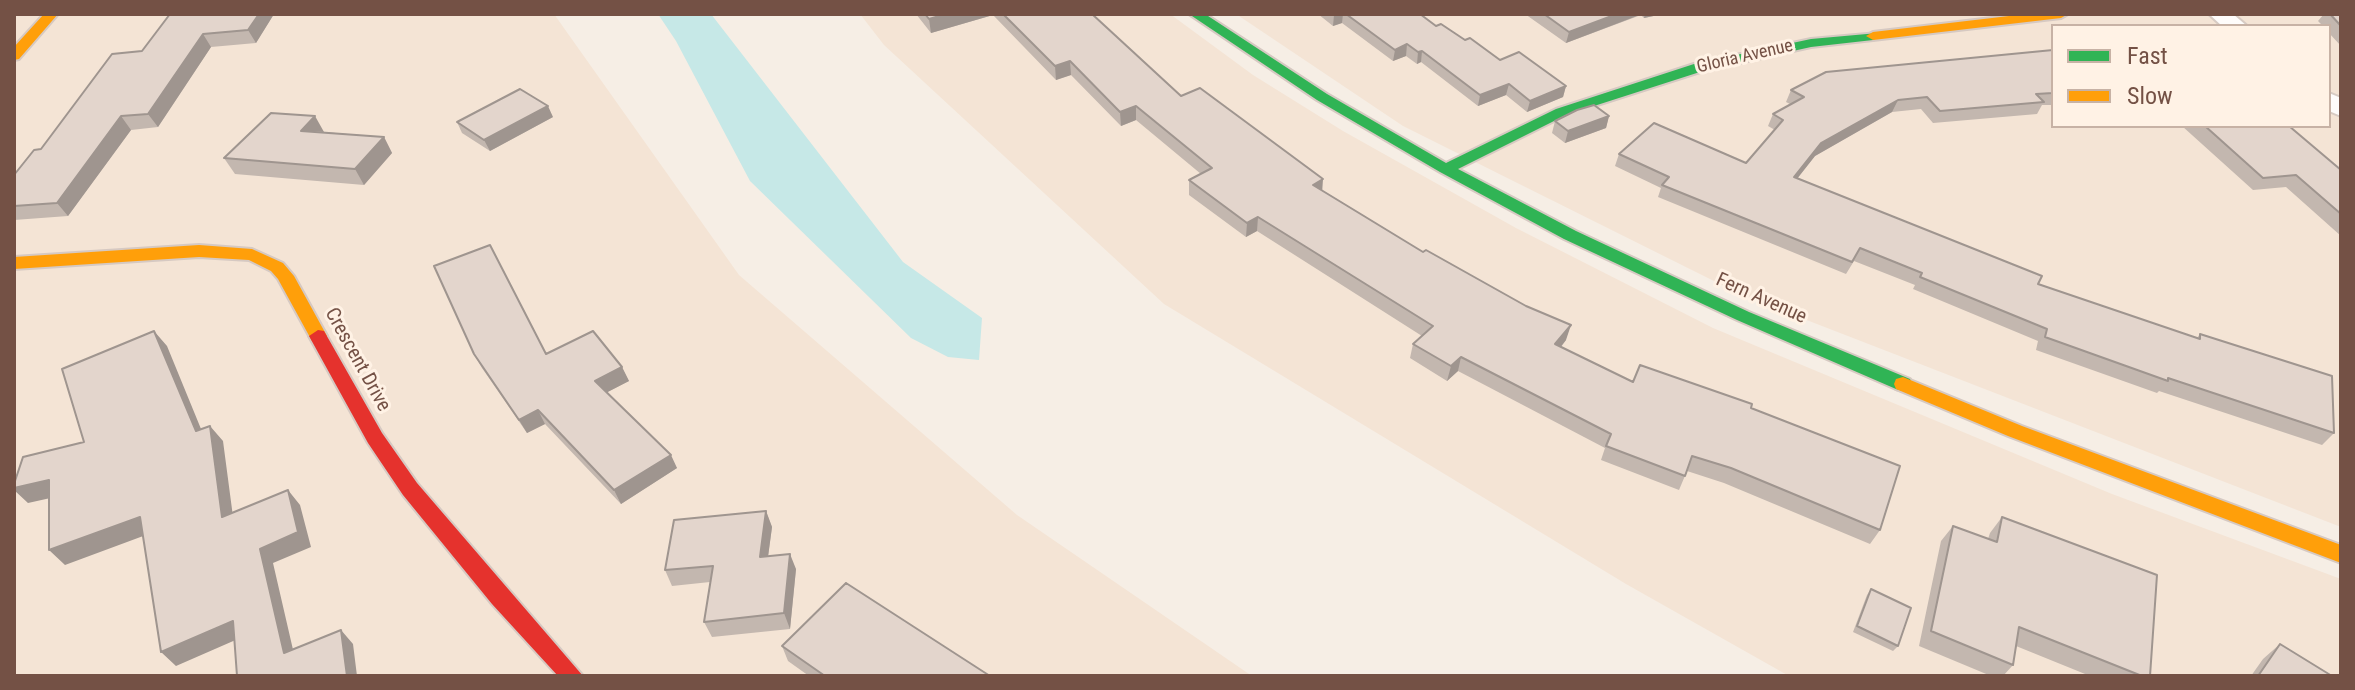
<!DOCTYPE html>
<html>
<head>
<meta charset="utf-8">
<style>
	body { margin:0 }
	#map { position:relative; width:2355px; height:690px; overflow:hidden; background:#f6eee5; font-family:"Roboto Condensed",sans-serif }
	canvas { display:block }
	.frame { position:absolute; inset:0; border:16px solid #745145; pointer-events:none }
	.legend { position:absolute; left:2051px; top:24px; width:280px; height:104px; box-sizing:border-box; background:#fff2e5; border:2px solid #c7b2a5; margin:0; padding:10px 14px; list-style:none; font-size:24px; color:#745145 }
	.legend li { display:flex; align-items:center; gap:16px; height:40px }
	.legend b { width:40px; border:2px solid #c7b2a5 }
</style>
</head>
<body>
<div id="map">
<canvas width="2355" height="690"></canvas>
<div class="frame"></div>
<ul class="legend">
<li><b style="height:10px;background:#30b455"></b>Fast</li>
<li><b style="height:10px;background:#ff9f0a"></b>Slow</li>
</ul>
</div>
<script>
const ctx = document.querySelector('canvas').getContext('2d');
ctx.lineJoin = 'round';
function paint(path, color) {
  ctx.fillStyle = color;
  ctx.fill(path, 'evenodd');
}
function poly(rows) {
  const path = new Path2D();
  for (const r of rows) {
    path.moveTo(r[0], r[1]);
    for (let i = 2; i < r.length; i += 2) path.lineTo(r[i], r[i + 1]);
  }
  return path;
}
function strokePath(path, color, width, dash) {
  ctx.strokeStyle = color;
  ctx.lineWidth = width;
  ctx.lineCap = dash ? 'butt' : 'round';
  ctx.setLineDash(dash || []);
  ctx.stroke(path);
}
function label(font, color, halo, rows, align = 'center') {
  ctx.font = font + ' "Roboto Condensed",sans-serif';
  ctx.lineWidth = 6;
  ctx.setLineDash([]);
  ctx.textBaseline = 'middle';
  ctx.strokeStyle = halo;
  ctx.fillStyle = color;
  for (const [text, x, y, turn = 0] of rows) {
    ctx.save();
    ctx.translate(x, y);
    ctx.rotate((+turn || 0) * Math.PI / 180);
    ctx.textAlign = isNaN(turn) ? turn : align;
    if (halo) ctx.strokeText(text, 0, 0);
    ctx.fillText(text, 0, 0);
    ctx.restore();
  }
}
paint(poly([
	[14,14,554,14,739,275,1017,515,1252,676,14,676],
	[860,14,1170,14,1253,75,1343,131,1516,228,1713,328,2112,494,2341,579,2341,676,1789,676,1626,584,1164,304,884,45],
	[1236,14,2341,14,2341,527,1742,295,1403,126],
	[2053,26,2329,26,2329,126,2053,126]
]), '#f4e4d5');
paint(poly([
	[658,14,711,14,903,262,982,318,979,360,948,357,911,338,750,181,676,41]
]), '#c6e8e7');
const street = poly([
	[2209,14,2233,14,2247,26,2222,26,2209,14],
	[2329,93,2341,98,2341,116,2329,111,2329,93]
]);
const fast = poly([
	[1189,14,1205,14,1327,94,1446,163,1556,109,1694,64,1811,39,1878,33,1880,36,1873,40,1811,47,1703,71,1566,115,1458,169,1576,231,1749,312,1910,379,1912,384,1910,389,1903,391,1896,389,1737,320,1564,239,1440,172,1317,100,1189,14]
]);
const slow = poly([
	[44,14,58,14,19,59,14,60,14,47,44,14],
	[2026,14,2068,14,2061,18,1873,40,1866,36,1873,32,2026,14],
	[199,245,252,249,283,263,294,276,327,336,324,341,312,341,278,279,271,271,249,260,199,257,14,269,14,257,199,245],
	[1903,377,2022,426,2341,545,2341,563,2008,436,1896,389,1894,384,1896,379,1903,377]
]);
const jam = poly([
	[318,330,324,331,382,433,417,483,583,676,558,676,492,604,403,495,368,443,309,336,318,330]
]);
strokePath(street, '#d7cbc3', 4);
strokePath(fast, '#d6c9c2', 4);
strokePath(slow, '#d6c9c2', 4);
strokePath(jam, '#d6c9c2', 4);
paint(street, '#fefcfb');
paint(fast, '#30b455');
paint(slow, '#ff9f0a');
paint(jam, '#e5322d');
paint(poly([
	[170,14,274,14,256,43,211,47,158,127,131,130,68,216,14,220,14,175,142,51],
	[916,14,1092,14,1181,96,1322,190,1566,340,1561,347,1633,382,1751,408,1880,530,1870,544,1724,483,1687,471,1679,490,1601,460,1605,448,1458,371,1447,381,1410,358,1413,344,1422,336,1257,231,1246,237,1189,195,1189,180,1201,174,1136,120,1121,126,1071,75,1056,80,993,15,931,33],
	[1318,14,1420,14,1436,26,1465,40,1500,60,1566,86,1563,97,1527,112,1506,95,1478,106,1421,62,1417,64,1406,56,1393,61,1342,23,1333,26],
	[1525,14,1663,14,1644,18,1641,15,1566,43],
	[2324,14,2341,14,2341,46,2329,33,2329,26,2323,26,2318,21],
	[2053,50,2053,105,2042,105,2037,114,1933,123,1921,109,1892,112,1815,156,1797,179,2038,284,2197,338,2200,334,2334,433,2322,445,2159,391,2157,393,2036,350,2038,341,1913,289,1915,285,1854,261,1846,274,1658,197,1661,188,1615,166,1619,154,1746,163,1775,130,1768,126,1773,114,1790,104,1786,102,1791,90],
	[1609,116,1606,128,1565,143,1552,133,1555,121],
	[553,117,490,151,462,133,457,122],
	[2182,126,2289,126,2341,170,2341,236,2286,187,2253,190],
	[324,132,384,137,392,153,364,185,235,174,224,158],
	[474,354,546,354,622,367,629,381,607,392,677,468,621,504,545,424,527,433,482,368],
	[766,511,772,527,768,556,796,569,790,629,712,637,704,622,710,582,672,586,665,570],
	[2002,517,2150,676,2090,676,2016,646,2013,665,2003,676,1991,676,1919,646,1941,541,1953,526,1988,539,1990,533],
	[1871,589,1898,646,1893,651,1853,632,1867,595],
	[2280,644,2332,676,2251,676,2263,659],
	[782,646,990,676,809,676,788,661]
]), '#c3b7af');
paint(poly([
	[259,14,274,14,256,43,248,30],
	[946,14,992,14,993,15,931,33,929,19],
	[1336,14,1343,14,1342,23,1333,26,1334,15],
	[1617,14,1642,14,1566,43,1569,32],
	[1645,14,1663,14,1644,18],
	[203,34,211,47,158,127,148,114],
	[1407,44,1406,56,1393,61,1395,50],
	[1422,51,1421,62,1417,64,1418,52],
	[1070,61,1071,75,1056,80,1055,66],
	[1509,84,1506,95,1478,106,1480,95],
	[1566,86,1563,97,1527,112,1530,101],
	[1898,100,1892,112,1815,156,1788,190,1794,177,1821,143],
	[548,106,553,117,490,151,484,140],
	[1136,106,1136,120,1121,126,1120,112],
	[121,116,131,130,68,216,57,203],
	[315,116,324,132,301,131],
	[1609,116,1606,128,1565,143,1568,131],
	[384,137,392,153,364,185,355,169],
	[1323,179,1322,194,1313,185],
	[1258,217,1257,231,1246,237,1247,223],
	[1571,325,1566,340,1551,359,1555,344],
	[154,331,167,346,208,446,196,431],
	[1461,357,1458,371,1447,381,1451,366],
	[622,367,629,381,602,395,595,381],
	[538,410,545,424,527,433,519,420],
	[210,426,223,441,235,532,222,517],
	[671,455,677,468,621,504,614,490],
	[49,480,64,495,28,503,14,490,14,488],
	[288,490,300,505,311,547,273,563,297,667,284,653,260,549],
	[766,511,772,527,766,572,760,557],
	[140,517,154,532,65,565,49,550],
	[790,554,796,569,790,629,784,613],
	[233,621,247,635,176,666,161,652],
	[341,630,353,644,357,676,347,676]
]), '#9f958f');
const building = poly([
	[170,14,259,14,248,30,203,34,148,114,121,116,57,203,14,206,14,175,34,150,41,149,112,54,142,51,170,14],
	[925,14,946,14,929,19,925,14],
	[1003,14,1092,14,1181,96,1200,88,1323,179,1313,185,1423,252,1426,250,1526,306,1571,325,1555,344,1633,382,1640,365,1752,404,1751,408,1900,466,1880,530,1731,468,1692,456,1685,476,1606,446,1611,434,1461,357,1451,366,1413,344,1433,326,1258,217,1247,223,1189,180,1212,168,1136,106,1120,112,1070,61,1055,66,1003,14],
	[1346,14,1420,14,1436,26,1441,24,1465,40,1470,38,1500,60,1519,52,1566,86,1530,101,1509,84,1480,95,1422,51,1418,52,1407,44,1395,50,1346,14],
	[1544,14,1617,14,1569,32,1544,14],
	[2330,14,2341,14,2341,26,2330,14],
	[2053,50,2053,93,2036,94,2044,102,1940,111,1927,97,1898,100,1821,143,1794,177,2042,276,2038,284,2200,339,2200,334,2332,376,2334,433,2168,378,2168,381,2045,337,2047,329,1920,277,1922,273,1860,248,1852,262,1662,185,1669,177,1619,154,1654,123,1746,163,1783,120,1773,114,1804,97,1791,90,1826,72,2053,50],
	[520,89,548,106,484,140,457,122,520,89],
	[1594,105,1609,116,1568,131,1555,121,1577,110,1594,105],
	[271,113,315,116,301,131,384,137,355,169,224,158,271,113],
	[2205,126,2289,126,2341,170,2341,214,2296,175,2263,178,2205,126],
	[490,245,546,354,593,331,622,367,595,381,671,455,614,490,538,410,519,420,474,354,434,266,490,245],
	[154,331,196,431,210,426,222,517,288,490,298,532,260,549,284,653,341,630,347,676,237,676,233,621,161,652,140,517,49,550,49,480,14,488,14,484,23,457,84,442,62,369,154,331],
	[766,511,760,557,790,554,784,613,704,622,713,566,665,570,674,520,766,511],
	[2002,517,2157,575,2150,676,2142,676,2019,627,2013,665,1931,631,1953,526,1997,542,2002,517],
	[846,583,990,676,825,676,782,646,846,583],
	[1871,589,1911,608,1898,646,1857,626,1871,589],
	[2280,644,2332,676,2258,676,2280,644]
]);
paint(building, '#e3d5cc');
strokePath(building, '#9f958f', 2);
label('18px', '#745145', '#fff2e5', [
	["Gloria Avenue",1745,57,-13]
]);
label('20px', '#745145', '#fff2e5', [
	["Fern Avenue",1761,299,24],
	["Crescent Drive",357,360,61]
]);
</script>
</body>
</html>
